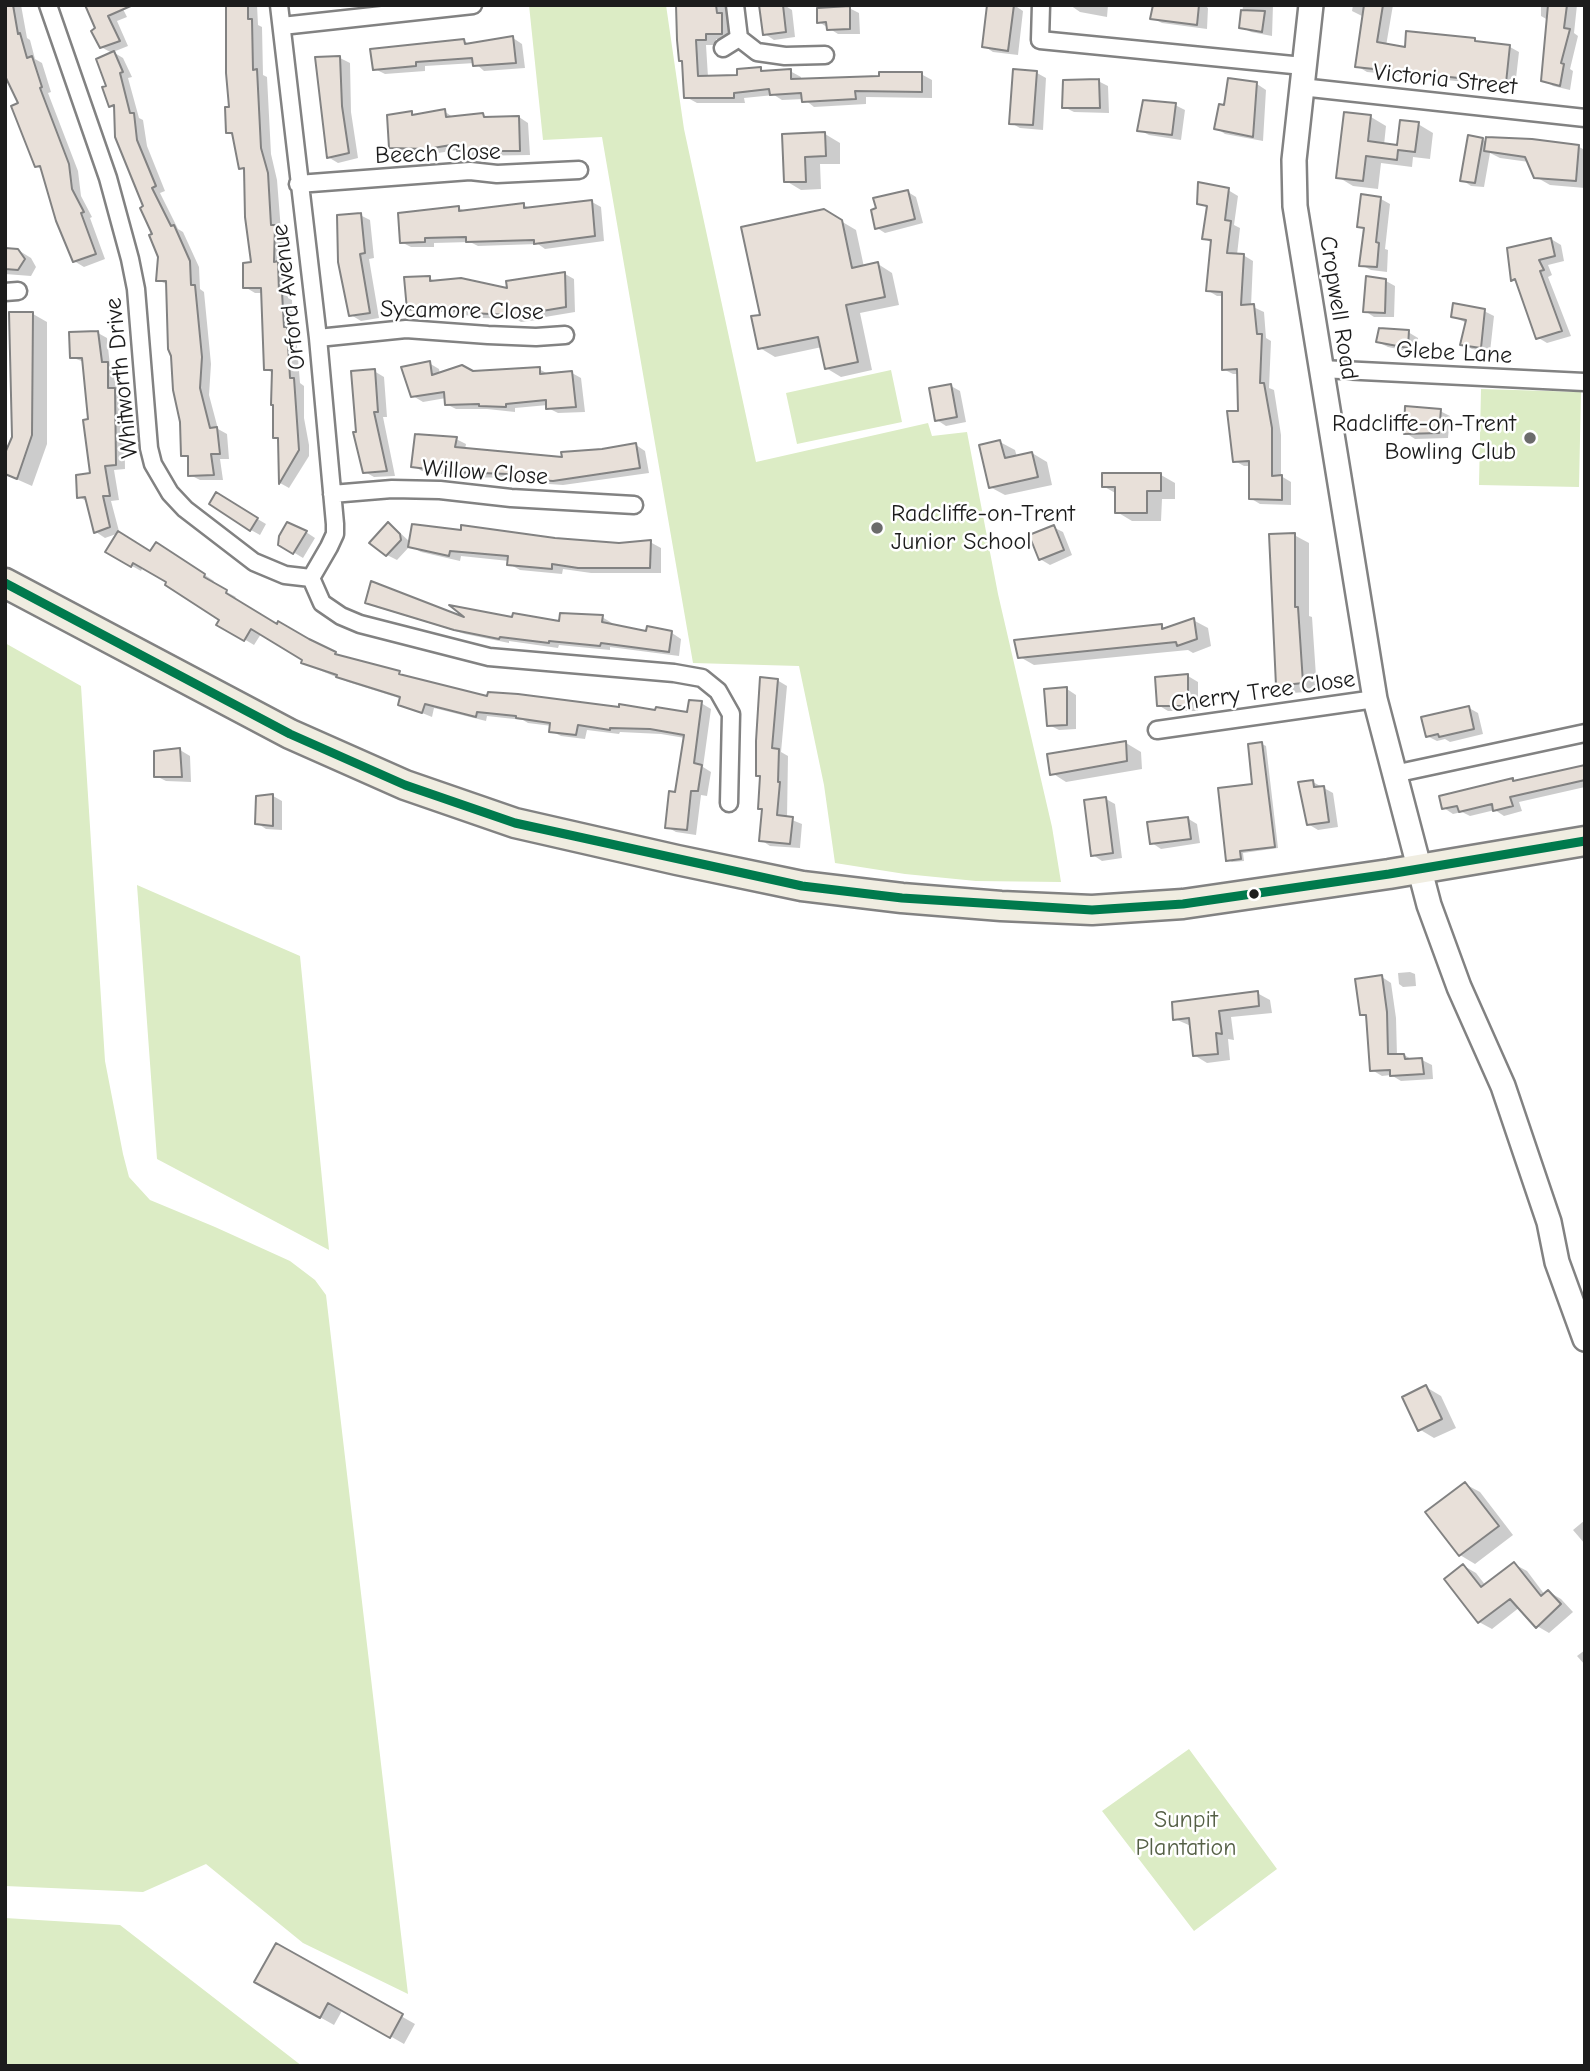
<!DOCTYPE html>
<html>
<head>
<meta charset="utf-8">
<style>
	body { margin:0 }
	#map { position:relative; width:1590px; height:2071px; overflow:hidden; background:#fff; font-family:"Comic Neue",sans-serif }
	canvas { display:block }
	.frame { position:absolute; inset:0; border:7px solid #1c1c1c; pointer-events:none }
</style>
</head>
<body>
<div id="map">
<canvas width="1590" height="2071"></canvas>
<div class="frame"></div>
</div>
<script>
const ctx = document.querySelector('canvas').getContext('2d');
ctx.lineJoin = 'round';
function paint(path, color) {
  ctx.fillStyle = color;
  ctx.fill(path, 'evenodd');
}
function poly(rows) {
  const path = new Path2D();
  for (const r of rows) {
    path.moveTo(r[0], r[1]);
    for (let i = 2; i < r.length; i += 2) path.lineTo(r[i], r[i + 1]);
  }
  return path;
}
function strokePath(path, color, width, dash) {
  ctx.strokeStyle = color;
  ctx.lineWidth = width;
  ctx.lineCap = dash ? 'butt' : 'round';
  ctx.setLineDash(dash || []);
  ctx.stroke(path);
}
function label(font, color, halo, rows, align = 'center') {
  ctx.font = font + ' "Comic Neue",sans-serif';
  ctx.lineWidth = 5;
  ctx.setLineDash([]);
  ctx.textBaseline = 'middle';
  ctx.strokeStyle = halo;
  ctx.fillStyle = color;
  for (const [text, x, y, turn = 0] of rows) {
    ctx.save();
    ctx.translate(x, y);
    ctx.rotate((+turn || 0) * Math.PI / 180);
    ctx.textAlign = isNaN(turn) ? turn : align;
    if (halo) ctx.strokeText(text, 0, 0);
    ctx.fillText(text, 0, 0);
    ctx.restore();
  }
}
paint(poly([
	[529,5,666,5,684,129,756,462,928,423,932,436,967,432,998,594,1052,827,1061,882,976,881,905,874,835,863,824,785,799,666,693,663,602,137,543,140],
	[891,370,902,422,797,444,786,393],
	[1481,389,1581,392,1579,487,1479,485],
	[5,643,81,686,105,1061,123,1154,129,1177,150,1200,215,1227,290,1261,315,1280,326,1295,408,1994,303,1943,206,1864,143,1892,5,1886],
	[137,885,300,956,329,1250,157,1159],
	[1189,1749,1277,1869,1194,1931,1102,1811],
	[5,1918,120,1925,302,2066,5,2066]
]), '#dcecc5');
paint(poly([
	[5,5,21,5,27,38,30,40,35,59,42,63,51,92,48,93,78,171,81,196,92,217,90,218,105,259,84,267,74,261,43,170,36,166,20,104],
	[87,5,121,5,127,17,117,21,128,46,113,52,123,58,132,77,128,78,139,118,143,120,147,146,165,191,160,193,178,229,183,232,199,267,200,289,204,292,211,364,209,395,218,429,227,434,229,459,220,459,223,480,200,480,190,475,190,459,183,455,168,285,158,280,160,256,155,235,116,109,110,106,108,87,112,53,101,47,98,29],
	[226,5,257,5,258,25,262,27,263,75,267,77,271,154,277,180,281,231,284,233,283,266,288,269,288,298,292,300,293,332,296,334,300,383,304,386,304,418,309,445,309,456,289,488,280,483,279,440,275,437,274,374,266,369,263,293,255,293,245,287,253,264,246,171,240,168,234,136,227,132,231,109],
	[678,5,726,5,727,18,732,21,732,39,716,39,716,45,706,45,708,77,739,76,761,69,766,72,790,71,801,77,801,80,921,74,932,80,932,98,866,97,866,104,814,107,804,99,782,100,774,95,744,98,745,103,697,103,686,97],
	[775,5,784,5,792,10,795,37,774,40,765,34],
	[1014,5,1023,11,1018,55,993,52,984,46],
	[1070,5,1108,5,1107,17,1080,12],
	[1155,5,1204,5,1208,8,1207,29,1162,23,1152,18],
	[1243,5,1273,5,1272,36,1251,32,1241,27],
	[1353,5,1393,5,1386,46,1406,49,1475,40,1481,43,1510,47,1519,52,1515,87,1367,72,1357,66,1364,17,1352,11],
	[1541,5,1577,5,1574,33,1578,36,1570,69,1573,71,1570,90,1553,86,1543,80,1548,20,1541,16],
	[849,8,859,13,860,34,838,34,819,22],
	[513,38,522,44,525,68,484,71,475,63,425,66,425,71,385,74,375,69,464,41,471,45],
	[340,58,350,63,351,112,358,158,338,163,328,157,322,118],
	[1037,73,1046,78,1043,130,1020,128,1011,123],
	[1098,81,1108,86,1109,113,1074,112,1064,107],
	[1257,84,1266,90,1263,141,1225,134,1216,128,1225,107],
	[1175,105,1185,110,1181,140,1149,135,1139,130],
	[444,111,454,118,483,115,490,119,519,117,528,123,530,155,469,156,458,150,438,153,401,153,391,147,411,113,416,116],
	[1345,114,1371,117,1386,126,1384,145,1399,147,1418,124,1433,133,1430,159,1413,157,1412,167,1381,163,1378,189,1353,186,1338,177],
	[825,134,840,143,840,164,820,164,821,189,801,190,786,181,784,135],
	[1482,139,1487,143,1579,147,1585,150,1585,188,1550,185,1536,177,1529,162,1500,158,1490,153,1484,187,1471,186,1462,180],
	[1228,190,1238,196,1234,225,1240,228,1237,255,1243,255,1253,261,1251,306,1264,312,1266,338,1271,341,1269,388,1274,390,1281,435,1281,476,1291,482,1291,505,1260,504,1250,498,1251,466,1244,466,1235,461,1240,413,1239,374,1233,374,1223,369,1223,296,1217,296,1207,290,1212,243,1204,238,1208,208,1199,203],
	[908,192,916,197,923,223,885,233,877,228],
	[1381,199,1390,204,1385,249,1388,250,1387,272,1371,270,1361,265,1365,230,1359,226],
	[592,202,601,207,604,241,545,249,538,244,478,246,470,242,434,243,434,247,411,247,401,242,459,208,467,212,524,205,531,209],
	[824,211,856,230,864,267,878,264,892,273,899,305,860,313,872,370,841,377,826,368,822,347,775,357,760,348,762,316],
	[360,215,370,220,374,258,369,259,379,318,361,321,351,315],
	[1551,239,1561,245,1564,261,1548,265,1552,275,1548,277,1571,336,1547,343,1537,337,1518,283,1513,280],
	[5,249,18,250,31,258,36,267,31,276,5,274],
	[565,274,574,279,575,312,545,317,545,319,521,322,516,319,482,318,477,315,452,316,445,312,418,314,408,309,429,278,437,282,509,290],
	[1386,281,1395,286,1394,317,1374,317,1365,311],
	[1484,311,1494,316,1490,352,1472,349,1462,344,1467,323,1453,317],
	[33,314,47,322,47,444,32,486,5,474,13,438],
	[1408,332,1418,338,1417,353,1388,347,1378,342],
	[98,333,107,338,110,366,117,369,117,391,124,395,125,469,114,470,119,500,111,501,120,535,151,553,166,549,214,581,212,584,236,597,234,599,278,626,342,657,399,673,408,678,489,698,688,715,701,703,711,709,703,767,711,772,707,796,701,795,696,835,676,832,667,827,677,794,685,738,661,734,620,732,619,734,587,730,585,739,561,736,551,731,552,726,528,723,523,720,487,716,486,721,434,708,432,717,400,704,402,699,348,682,312,667,303,662,304,660,261,634,254,645,219,624,221,620,168,582,143,567,141,571,107,552,119,533,105,538,96,532,88,502,79,497,92,475,90,421,84,362,71,357],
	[429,363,439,369,440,375,539,369,550,375,572,373,581,378,585,412,558,413,548,408,548,405,515,408,515,412,487,409,456,409,446,404,446,398,423,402,413,396],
	[374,371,384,377,387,417,383,417,395,476,374,477,365,472,358,433],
	[951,386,960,391,966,422,946,426,937,420],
	[1440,411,1450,416,1448,438,1415,439,1406,433],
	[456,439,466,444,465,450,564,459,636,445,645,451,649,473,563,485,520,482,513,478,463,477,422,471,413,466],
	[1000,442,1015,450,1017,457,1032,453,1047,462,1052,485,1005,495,990,487],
	[1161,475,1175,483,1175,499,1162,499,1161,521,1132,521,1117,512,1117,494,1103,486],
	[217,495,266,524,260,535,251,530],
	[388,524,397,530,410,542,555,540,619,545,650,542,661,548,661,573,591,573,563,569,562,574,520,570,509,564,509,561,461,556,460,561,421,552,410,546,397,560,387,555],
	[1053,527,1063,532,1072,555,1050,565,1040,559],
	[306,532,315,538,303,558,280,544],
	[1294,535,1309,543,1309,616,1312,617,1317,691,1293,693,1278,685],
	[367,602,472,622,513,619,561,624,602,617,612,623,612,625,647,633,672,633,681,639,679,656,610,647,610,650,559,645,558,648,509,641,509,643,465,634,376,607],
	[1193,620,1208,628,1211,646,1193,653,1188,650,1034,665,1020,657,1161,626,1167,629],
	[1188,676,1198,682,1198,711,1168,711,1158,705,1157,678],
	[777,680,787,686,781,752,788,756,787,818,802,824,800,848,770,846,761,840,763,810,760,808,762,777,758,775],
	[1067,689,1076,695,1076,729,1059,730,1049,725],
	[1469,708,1478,713,1483,734,1450,742,1445,739,1437,741,1427,736],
	[1126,743,1141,752,1142,769,1066,782,1052,773],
	[1262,744,1266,746,1278,848,1243,853,1244,861,1232,862,1228,860,1254,786],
	[180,750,190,756,191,782,166,781,156,776],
	[1585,767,1585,787,1519,802,1522,811,1504,816,1495,810,1470,816,1462,812,1453,814,1444,808,1512,780,1516,782],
	[1313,782,1333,793,1338,827,1318,830,1308,824],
	[273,796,282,801,282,830,266,829,257,823],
	[1106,799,1115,804,1122,858,1102,861,1093,855],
	[1187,818,1197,824,1200,843,1161,849,1152,843],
	[1410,972,1415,974,1416,986,1403,987,1399,984,1398,973],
	[1382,977,1391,983,1396,1018,1397,1056,1404,1055,1413,1060,1422,1060,1432,1065,1433,1079,1401,1081,1391,1075,1382,1076,1372,1070,1368,1018,1362,1014],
	[1257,993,1270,1000,1272,1013,1231,1017,1234,1040,1228,1039,1230,1060,1207,1063,1194,1055,1191,1026,1175,1019],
	[1426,1387,1441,1396,1456,1428,1434,1438,1419,1429],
	[1465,1484,1480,1492,1513,1535,1475,1564,1460,1555],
	[1585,1520,1585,1544,1573,1530],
	[1514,1564,1527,1571,1545,1595,1549,1592,1561,1599,1573,1612,1549,1633,1537,1626,1520,1607,1492,1629,1479,1622,1464,1566,1476,1573,1486,1586],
	[1585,1650,1585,1665,1577,1656],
	[276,1945,415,2024,404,2044,343,2009,334,2025,257,1982]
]), '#0003');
const building = poly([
	[5,5,13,5,18,34,20,33,27,58,32,56,42,87,40,88,69,164,72,189,84,212,81,213,96,254,73,262,56,221,40,166,35,167,11,106,18,103,5,76,5,5],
	[85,5,133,5,108,16,120,41,100,48,91,31,95,28,85,5],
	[226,5,248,5,248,19,252,19,253,70,257,69,261,148,268,173,271,225,275,225,274,262,278,261,279,293,282,292,284,327,287,327,290,378,294,378,299,450,279,484,278,438,273,438,273,405,271,405,272,370,264,370,261,288,243,288,243,263,251,262,245,217,244,168,239,169,232,133,226,133,225,107,229,107,226,73,226,5],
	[676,5,716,5,717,13,722,13,722,34,706,34,706,40,696,40,698,76,737,75,737,69,761,67,761,71,791,69,791,79,879,76,879,72,922,72,922,92,855,91,856,99,802,102,801,93,770,95,769,89,734,93,734,98,684,98,682,61,679,61,677,40,676,5],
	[759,5,783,5,786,32,763,35,759,5],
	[987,5,1014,5,1008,51,982,47,987,5],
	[1153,5,1199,5,1197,25,1150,19,1153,5],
	[1364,5,1383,5,1377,42,1405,47,1406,31,1475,38,1475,41,1510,45,1506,83,1355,67,1364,5],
	[1548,5,1567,5,1564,28,1570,29,1561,63,1564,64,1560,86,1541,81,1548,5],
	[850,6,850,29,827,30,826,22,817,23,817,8,850,6],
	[1241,10,1265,11,1262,32,1239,28,1241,10],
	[513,36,516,63,473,66,472,58,416,62,416,66,373,70,370,49,464,39,465,44,513,36],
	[114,51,123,72,120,73,130,113,134,113,137,140,156,186,152,188,171,226,174,225,190,261,191,285,195,285,202,357,200,388,210,428,217,427,220,454,211,454,214,475,188,476,188,456,181,456,180,422,173,390,171,356,168,349,166,281,156,281,158,257,149,235,152,234,140,208,143,206,115,137,114,105,109,107,102,87,106,86,96,59,114,51],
	[340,56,342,106,349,153,327,158,315,57,340,56],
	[1013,69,1037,71,1033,125,1009,124,1013,69],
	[1228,78,1257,82,1253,137,1214,129,1219,104,1224,105,1228,78],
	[1099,79,1100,108,1062,108,1063,80,1099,79],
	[1143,100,1176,103,1172,135,1137,131,1143,100],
	[445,109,446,117,483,113,484,117,519,116,520,151,495,151,495,149,457,151,457,144,427,149,389,148,387,115,412,111,412,115,445,109],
	[1344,112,1371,115,1368,141,1397,145,1400,120,1419,122,1415,152,1398,150,1397,160,1366,156,1363,181,1336,178,1344,112],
	[825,132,826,156,805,157,806,182,784,182,782,134,825,132],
	[1468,135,1483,138,1475,183,1460,181,1468,135],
	[1486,137,1532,139,1579,145,1576,181,1534,178,1525,157,1484,151,1486,137],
	[1198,182,1229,188,1225,220,1231,221,1227,253,1244,254,1241,305,1254,304,1257,334,1262,334,1260,383,1264,383,1272,428,1272,476,1282,475,1282,500,1249,499,1249,461,1233,462,1227,411,1238,411,1237,369,1222,370,1222,292,1206,291,1211,240,1202,239,1207,206,1197,204,1198,182],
	[908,190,915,219,875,229,871,210,876,208,873,198,908,190],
	[1361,194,1381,197,1376,242,1379,243,1377,267,1359,266,1364,228,1357,227,1361,194],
	[592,200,595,236,534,244,534,240,466,242,466,237,425,238,425,242,400,243,398,213,459,206,459,211,524,203,524,208,592,200],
	[824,209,842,220,852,268,878,262,885,297,846,305,858,362,825,369,818,337,758,349,751,316,760,315,741,227,824,209],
	[361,213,365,253,360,254,370,313,349,316,338,262,337,215,361,213],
	[1551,238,1555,256,1539,260,1544,270,1540,271,1562,331,1536,339,1515,279,1511,281,1507,248,1551,238],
	[5,248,18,249,25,259,18,270,5,269,5,248],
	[565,272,566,307,536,312,536,315,509,317,509,315,471,313,471,310,441,311,440,306,407,310,404,277,430,276,430,281,461,278,507,288,506,281,565,272],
	[1366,276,1386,279,1385,313,1363,312,1366,276],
	[1453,303,1485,309,1481,348,1460,345,1466,320,1451,317,1453,303],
	[9,312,33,312,32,435,17,479,5,474,5,453,12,437,9,312],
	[1379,328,1409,330,1408,348,1376,342,1379,328],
	[98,331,102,362,108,362,108,388,115,388,116,465,105,466,110,496,103,496,110,527,94,533,85,497,77,498,76,475,90,473,83,420,88,419,82,358,70,358,69,332,98,331],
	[430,361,432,375,462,365,473,371,540,367,540,374,572,371,576,407,546,409,546,400,506,404,506,407,479,406,479,404,445,405,444,392,411,397,401,367,430,361],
	[375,369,378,412,374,412,387,471,363,473,353,432,356,432,351,371,375,369],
	[951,384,957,417,935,421,929,388,951,384],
	[1405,406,1441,409,1439,433,1404,434,1405,406],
	[415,434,457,437,455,447,562,457,561,452,602,449,636,443,640,468,553,481,509,478,509,474,452,472,411,467,415,434],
	[1000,440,1005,458,1032,452,1038,477,989,488,979,445,1000,440],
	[1102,473,1161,473,1161,491,1147,491,1147,513,1115,513,1115,487,1102,487,1102,473],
	[216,492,258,518,250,531,209,504,216,492],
	[287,522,307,531,293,554,278,545,279,536,287,522],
	[388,522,400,534,401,540,386,556,369,543,388,522],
	[412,524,461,530,461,525,555,538,619,543,651,540,650,568,578,568,552,564,552,569,507,565,508,556,450,551,449,556,408,547,412,524],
	[1054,525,1064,550,1039,560,1029,535,1054,525],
	[118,531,150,551,156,542,205,574,204,577,227,590,226,593,277,624,278,621,309,639,336,652,335,654,400,671,399,674,487,696,488,692,518,694,619,707,619,704,655,710,656,707,687,712,689,700,702,701,694,763,702,765,698,791,691,791,687,830,665,828,669,791,675,792,684,735,650,729,610,728,610,730,578,725,576,735,549,732,550,723,516,718,516,716,477,712,476,717,425,704,422,713,398,705,400,697,336,677,337,675,301,663,302,660,251,629,244,641,216,625,219,620,165,585,166,582,133,563,131,567,105,552,118,531],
	[1295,533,1295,607,1298,607,1303,683,1276,686,1269,534,1295,533],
	[371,581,464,617,449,605,512,617,513,613,559,621,560,613,603,615,602,622,646,631,647,626,672,631,669,652,601,643,600,646,549,641,549,643,500,637,499,639,454,630,365,603,371,581],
	[1194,618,1197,639,1177,646,1176,642,1018,658,1014,640,1162,624,1162,629,1194,618],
	[1188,674,1188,706,1157,706,1155,677,1188,674],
	[760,677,778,679,772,748,779,749,778,782,780,782,777,815,793,817,790,844,759,841,762,809,758,809,760,776,756,776,756,741,760,677],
	[1067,687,1067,725,1047,726,1044,689,1067,687],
	[1469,706,1474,729,1439,737,1438,734,1426,737,1421,717,1469,706],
	[1126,741,1127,761,1050,775,1047,754,1126,741],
	[1262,742,1275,847,1240,851,1241,859,1226,861,1218,788,1252,784,1248,744,1262,742],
	[180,748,182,777,154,777,154,751,180,748],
	[1585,765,1585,780,1510,797,1513,806,1493,811,1492,804,1459,812,1457,806,1442,809,1439,796,1513,778,1513,781,1585,765],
	[1313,780,1314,787,1324,786,1329,822,1307,825,1298,782,1313,780],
	[273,794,273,826,255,824,256,796,273,794],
	[1106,797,1113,853,1091,856,1084,800,1106,797],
	[1188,817,1191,839,1150,844,1147,822,1188,817],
	[1382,975,1387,1012,1388,1054,1404,1054,1405,1059,1422,1058,1424,1074,1390,1076,1390,1070,1370,1071,1366,1015,1360,1015,1355,979,1382,975],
	[1258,991,1259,1006,1219,1011,1222,1034,1216,1033,1218,1054,1193,1056,1189,1018,1173,1020,1172,1002,1258,991],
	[1426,1385,1442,1419,1418,1431,1402,1397,1426,1385],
	[1465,1482,1499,1526,1459,1556,1425,1512,1465,1482],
	[1514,1562,1541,1596,1548,1590,1561,1604,1536,1628,1510,1599,1478,1623,1444,1579,1463,1564,1481,1587,1514,1562],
	[276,1943,403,2014,390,2038,328,2003,320,2018,254,1982,276,1943]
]);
paint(building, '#e8e0d9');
strokePath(building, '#828282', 2);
const street = poly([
	[48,5,108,178,130,259,136,289,149,448,153,464,170,493,185,509,254,562,285,575,311,578,322,603,341,616,360,624,489,657,674,673,702,678,718,691,731,714,729,803],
	[279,5,318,338,335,524,335,534,329,547,311,578],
	[735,5,739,38,757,52,785,56,825,55],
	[1041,5,1040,40,1303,66],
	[282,26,473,5],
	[723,48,739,38],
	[1301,87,1585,118],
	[298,184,470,171,497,174,579,170],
	[5,292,18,291],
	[318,338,406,329,488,335,536,337,565,335],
	[1321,369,1584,382],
	[332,494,392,489,440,490,511,498,634,505],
	[1157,730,1375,699],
	[1394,774,1585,733]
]);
const secondary = poly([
	[1311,5,1294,160,1295,206,1375,699,1429,905,1459,987,1503,1086,1549,1222,1557,1262,1585,1339]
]);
const highway = poly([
	[5,583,290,734,405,785,515,823,677,860,802,886,902,898,1001,906,1092,910,1183,904,1389,874,1585,841]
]);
strokePath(street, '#828282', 21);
strokePath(secondary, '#828282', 28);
strokePath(highway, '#828282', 33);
strokePath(street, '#fff', 16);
strokePath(secondary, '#fff', 23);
strokePath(highway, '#f0ede1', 28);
strokePath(poly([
	[5,583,290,734,405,785,515,823,802,886,902,898,1092,910,1183,904,1389,874,1585,841]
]), '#007a4d', 9);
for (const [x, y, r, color] of [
	[1530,438,7,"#6b6b6b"],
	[877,528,7,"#6b6b6b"],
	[1254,894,6,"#1c1c1c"]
]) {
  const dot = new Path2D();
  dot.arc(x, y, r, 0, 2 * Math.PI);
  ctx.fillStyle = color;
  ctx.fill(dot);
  strokePath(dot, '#fff', 2.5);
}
label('24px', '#1c1c1c', '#fff', [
	["Victoria Street",1445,80,6],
	["Beech Close",438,154,-2],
	["Orford Avenue",289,297,-97],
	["Cropwell Road",1338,308,81],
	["Sycamore Close",462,311,1],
	["Glebe Lane",1454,353,3],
	["Whitworth Drive",122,378,-96],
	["Willow Close",485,473,4],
	["Cherry Tree Close",1263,692,-8]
]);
label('24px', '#1c1c1c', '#fff', [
	["Radcliffe-on-Trent",1516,424],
	["Bowling Club",1516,452],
	["Radcliffe-on-Trent",891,514,"left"],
	["Junior School",891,542,"left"]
], 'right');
label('24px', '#556046', '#fff', [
	["Sunpit",1186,1820],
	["Plantation",1186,1848]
]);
</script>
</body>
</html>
